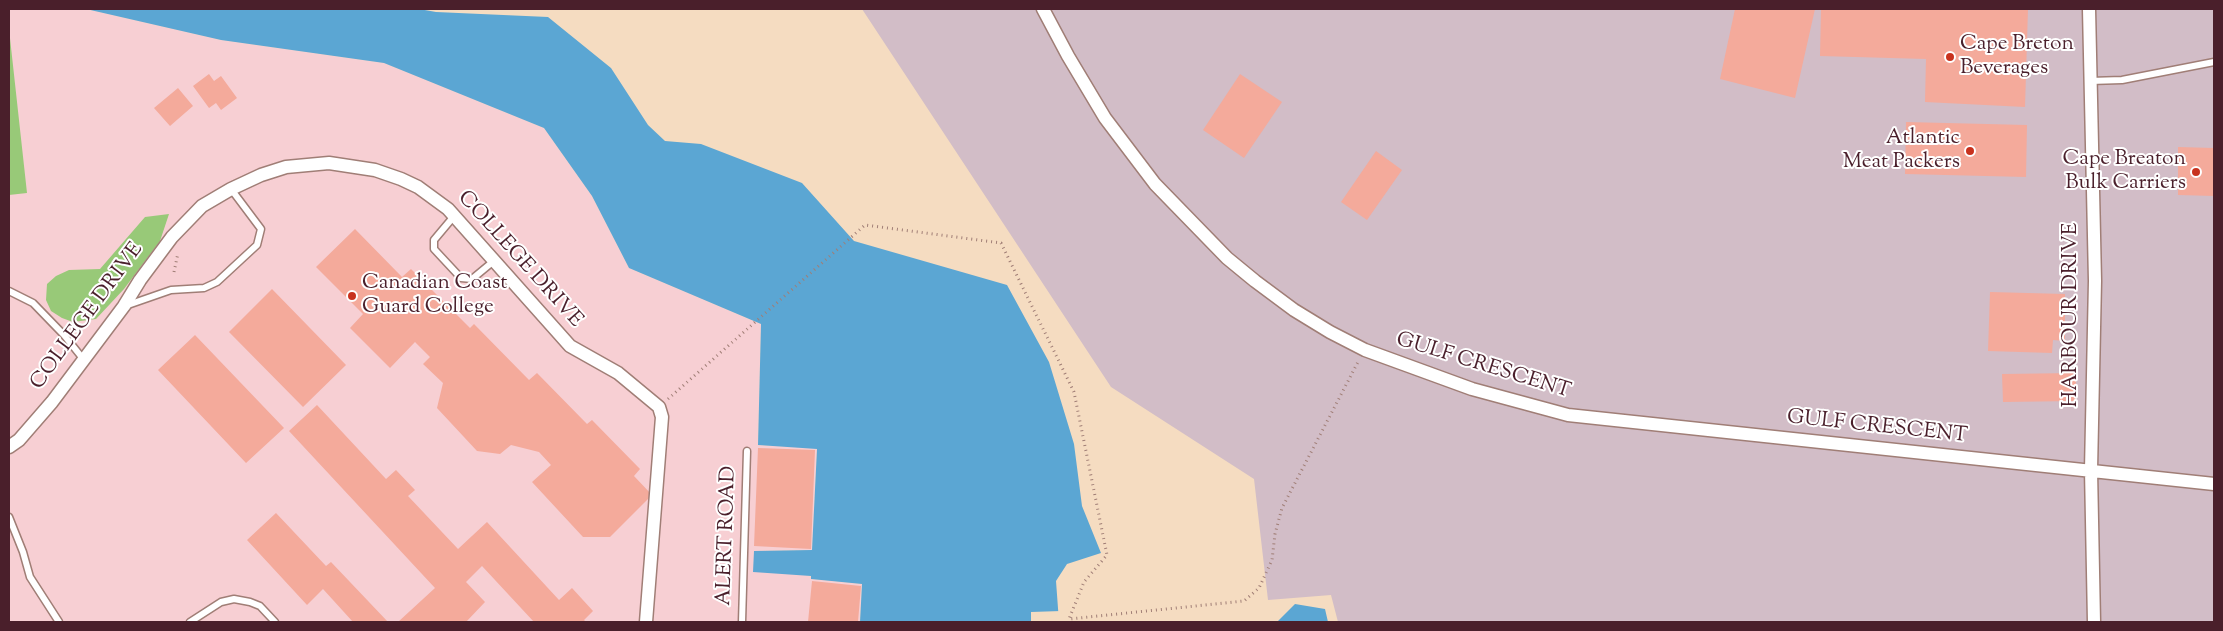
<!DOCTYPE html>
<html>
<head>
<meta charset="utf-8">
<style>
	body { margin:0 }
	#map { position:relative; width:2223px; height:631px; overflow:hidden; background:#f5dcc1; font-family:"Sorts Mill Goudy",serif }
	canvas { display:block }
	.frame { position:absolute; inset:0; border:10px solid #4a1f2b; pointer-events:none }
</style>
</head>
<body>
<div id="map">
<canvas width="2223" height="631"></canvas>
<div class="frame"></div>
</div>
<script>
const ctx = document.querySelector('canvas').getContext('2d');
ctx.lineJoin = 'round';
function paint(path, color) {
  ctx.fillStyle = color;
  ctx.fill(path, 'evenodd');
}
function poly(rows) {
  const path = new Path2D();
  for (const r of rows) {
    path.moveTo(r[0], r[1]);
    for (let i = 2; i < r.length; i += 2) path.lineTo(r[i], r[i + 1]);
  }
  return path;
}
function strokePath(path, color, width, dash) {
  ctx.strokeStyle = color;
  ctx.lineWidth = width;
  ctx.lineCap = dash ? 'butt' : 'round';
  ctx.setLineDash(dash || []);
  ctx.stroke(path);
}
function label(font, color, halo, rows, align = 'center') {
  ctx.font = font + ' "Sorts Mill Goudy",serif';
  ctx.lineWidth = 4;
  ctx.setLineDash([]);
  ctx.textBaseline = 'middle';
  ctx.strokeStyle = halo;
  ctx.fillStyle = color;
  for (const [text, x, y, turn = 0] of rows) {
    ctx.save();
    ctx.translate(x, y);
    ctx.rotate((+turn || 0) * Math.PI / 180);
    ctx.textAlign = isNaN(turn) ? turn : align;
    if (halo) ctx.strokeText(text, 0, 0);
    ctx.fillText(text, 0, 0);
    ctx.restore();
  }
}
paint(poly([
	[9,9,86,9,221,40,384,63,544,128,592,196,629,268,761,324,758,445,817,448,812,550,754,551,811,577,812,579,862,584,860,622,9,622]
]), '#f7cfd3');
paint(poly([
	[862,9,2214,9,2214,622,1338,622,1331,595,1268,600,1254,479,1111,387]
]), '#d2bdc7');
paint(poly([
	[9,29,27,193,9,195],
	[169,214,160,241,124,289,96,319,73,322,62,318,51,311,46,300,47,284,56,276,69,270,100,269,145,217]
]), '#98c978');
paint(poly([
	[86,9,419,9,436,12,548,17,611,68,648,125,665,141,701,144,802,183,854,241,1007,285,1049,362,1074,444,1082,506,1101,553,1067,564,1056,581,1059,622,860,622,862,584,811,579,811,576,753,572,754,551,812,550,817,449,758,445,761,324,629,268,592,196,544,128,384,63,221,40],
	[1295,604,1325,609,1328,622,1277,622]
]), '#5ba6d3');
paint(poly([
	[1061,611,1062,622,1031,622,1031,612]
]), '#f5dcc1');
paint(poly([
	[1735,9,1815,9,1795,98,1720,79],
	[1821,9,2028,9,2025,107,1925,102,1926,59,1820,56],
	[209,74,214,81,221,76,237,98,221,110,216,103,209,108,193,86],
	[1240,74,1282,102,1244,158,1203,130],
	[178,88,193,106,170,126,154,108],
	[1906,122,2027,125,2026,177,1905,174],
	[2178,147,2214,148,2214,196,2178,195],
	[1376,151,1402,170,1367,220,1341,202],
	[355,229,402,277,411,269,470,328,474,324,529,380,537,373,587,424,592,420,640,469,634,476,652,495,610,537,583,537,532,482,551,465,539,452,511,445,500,454,477,451,437,408,443,383,423,364,430,357,415,342,390,368,350,328,363,314,316,267],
	[272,289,346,365,303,407,229,332],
	[1990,292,2065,294,2065,341,2053,340,2052,353,1988,351],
	[195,335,284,428,246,463,158,370],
	[2076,373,2076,401,2003,402,2002,374],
	[317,405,386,479,396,470,415,490,408,496,458,549,487,522,559,600,572,588,593,611,584,620,586,622,534,622,482,566,466,582,485,602,466,622,398,622,435,588,289,431],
	[758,448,815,450,811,549,754,546],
	[276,513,326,566,331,562,388,622,353,622,323,589,307,605,247,540],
	[812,581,861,586,858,622,808,622]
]), '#f4aa9b');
const service = poly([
	[2090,81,2122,80,2214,62],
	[455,215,434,240,434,249,461,278,472,279,495,260],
	[9,291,33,303,64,335,84,360],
	[125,306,171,290,204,288,217,282,257,245,261,229,231,189],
	[9,517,23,552,30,577,59,622],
	[190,622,221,602,234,599,250,602,260,606,275,622],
	[742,622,747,451]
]);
const minor = poly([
	[1043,9,1068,56,1105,118,1155,184,1227,258,1255,281,1294,310,1330,332,1365,350,1472,389,1568,415,2214,484],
	[2089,9,2095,281,2091,470,2094,622],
	[9,447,19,440,52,402,124,306,140,280,172,237,202,206,231,189,261,175,286,167,329,163,375,170,401,179,418,187,448,209,570,346,618,373,659,407,662,417,646,622]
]);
strokePath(service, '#a07e76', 9);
strokePath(minor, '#a07e76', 15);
strokePath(poly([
	[174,272,178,253],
	[668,399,865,225,1001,243,1074,392,1107,555,1084,582,1069,619,1244,601,1259,588,1272,560,1275,534,1282,508,1359,360]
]), '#a07e76', 3, [1, 4]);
strokePath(service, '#fff', 6);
strokePath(minor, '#fff', 12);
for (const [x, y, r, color] of [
	[1950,57,5,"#c8321e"],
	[1970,151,5,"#c8321e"],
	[2196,172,5,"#c8321e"],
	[352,296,5,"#c8321e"]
]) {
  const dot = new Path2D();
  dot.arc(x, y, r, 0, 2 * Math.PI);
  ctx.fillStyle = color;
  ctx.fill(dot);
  strokePath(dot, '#fff', 2);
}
label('21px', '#4a1f2b', '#fff', [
	["Cape Breton",1960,45],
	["Beverages",1960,69],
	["Atlantic",1960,139,"right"],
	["Meat Packers",1960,163,"right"],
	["Cape Breaton",2186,160,"right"],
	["Bulk Carriers",2186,184,"right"],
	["Canadian Coast",362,284],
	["Guard College",362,308]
], 'left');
label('21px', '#4a1f2b', '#fff', [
	["COLLEGE DRIVE",519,260,48],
	["HARBOUR DRIVE",2072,315,-90],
	["COLLEGE DRIVE",88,317,-54],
	["GULF CRESCENT",1483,367,17],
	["GULF CRESCENT",1877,428,6],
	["ALERT ROAD",728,536,-88]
]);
</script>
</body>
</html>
